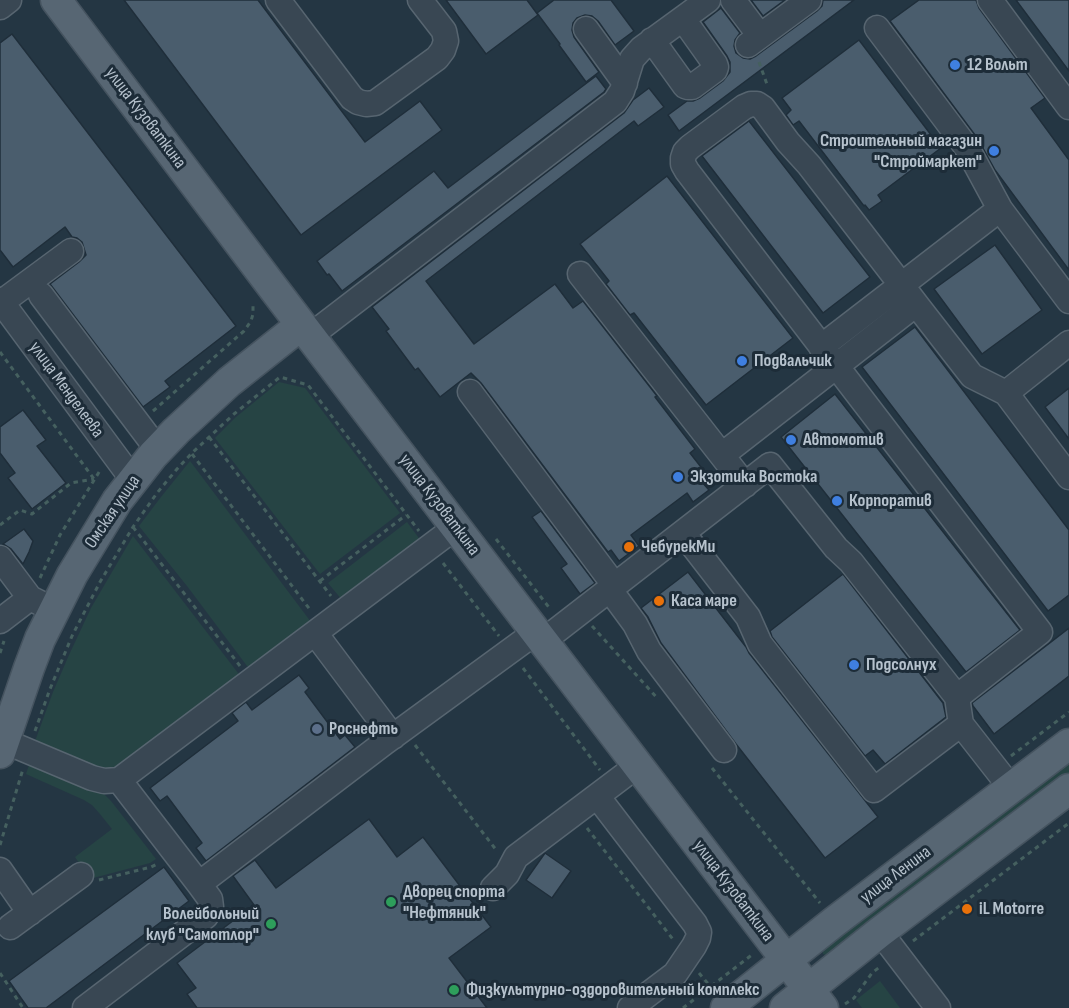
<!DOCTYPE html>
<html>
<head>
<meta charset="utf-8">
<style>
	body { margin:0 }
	canvas { display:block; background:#243643 }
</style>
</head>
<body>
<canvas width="1069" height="1008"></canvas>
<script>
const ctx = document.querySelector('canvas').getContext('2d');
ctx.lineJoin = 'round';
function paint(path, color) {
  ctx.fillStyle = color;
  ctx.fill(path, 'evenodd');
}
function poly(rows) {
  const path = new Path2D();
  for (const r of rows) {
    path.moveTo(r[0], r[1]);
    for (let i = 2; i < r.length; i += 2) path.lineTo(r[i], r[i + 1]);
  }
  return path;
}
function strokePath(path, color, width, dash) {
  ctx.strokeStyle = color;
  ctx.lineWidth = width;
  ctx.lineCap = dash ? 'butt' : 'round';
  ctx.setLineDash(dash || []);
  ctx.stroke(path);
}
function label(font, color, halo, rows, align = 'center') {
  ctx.font = font + ' "Sofia Sans Condensed",sans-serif';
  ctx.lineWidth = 6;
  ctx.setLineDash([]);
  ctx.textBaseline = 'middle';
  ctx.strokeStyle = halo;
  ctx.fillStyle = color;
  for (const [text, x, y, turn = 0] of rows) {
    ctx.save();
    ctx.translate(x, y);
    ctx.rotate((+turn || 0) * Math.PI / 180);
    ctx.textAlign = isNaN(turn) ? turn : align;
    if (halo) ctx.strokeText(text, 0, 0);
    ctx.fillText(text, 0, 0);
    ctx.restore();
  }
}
paint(poly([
	[279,382,305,388,400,513,320,574,215,438,236,417],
	[190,461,314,626,257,669,247,666,187,586,139,526,161,497],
	[407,522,421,541,343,601,328,583],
	[133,536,238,673,239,680,140,755,114,769,100,772,34,744,53,692,69,655,91,608],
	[31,759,101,791,111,801,156,859,150,863,93,878,83,864,79,863,75,857,112,829,100,814,92,805,84,800,26,774],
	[1069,761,1069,773,828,955,826,955,823,954,823,949],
	[880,981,900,1008,862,1008,856,1000]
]), '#264444');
const building = poly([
	[124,0,258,0,365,142,420,101,442,130,301,235,124,0],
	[446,0,527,0,538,15,486,54,446,0],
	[554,0,611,0,634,31,615,45,598,21,592,16,585,15,577,18,573,23,572,30,574,37,599,72,586,82,559,45,560,44,537,13,554,0],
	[751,0,785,0,763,16,751,0],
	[823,0,854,0,679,131,668,115,687,101,693,101,700,98,723,81,730,72,730,62,727,56,703,22,721,8,740,33,735,40,734,46,736,53,743,58,750,59,756,56,817,11,822,6,823,0],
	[919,0,976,0,979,8,1045,98,1031,108,1069,160,1069,270,995,170,978,139,890,21,919,0],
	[1016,0,1069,0,1069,71,1016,0],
	[12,34,236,326,165,381,170,387,143,407,50,284,79,262,86,255,82,242,77,238,72,237,65,227,13,267,0,250,0,43,12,34],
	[859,40,941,148,878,195,882,201,869,210,865,205,864,206,799,121,793,125,786,115,791,110,782,98,859,40],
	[596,76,606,89,604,92,342,291,329,274,327,275,317,261,434,171,448,188,596,76],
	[649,88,664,107,638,126,634,121,426,281,474,344,555,284,573,308,583,301,657,396,655,397,695,449,690,453,708,476,701,481,709,490,693,502,687,493,631,535,639,546,619,561,611,550,608,552,481,383,471,373,440,397,418,368,415,370,386,331,389,329,372,307,624,113,633,100,649,88],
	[749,121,870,277,823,313,702,156,749,121],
	[667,176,793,338,706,405,634,313,630,315,606,284,609,281,580,244,667,176],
	[995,245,1042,310,982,354,934,289,995,245],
	[915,327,1069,530,1069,595,1048,611,862,367,915,327],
	[1069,388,1069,439,1045,407,1069,388],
	[835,394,1020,630,966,672,781,437,835,394],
	[23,410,46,440,37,446,66,483,32,509,8,478,15,473,0,453,0,427,23,410],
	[541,511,595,583,580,594,561,568,567,564,532,517,541,511],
	[24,529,33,541,29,552,23,564,11,549,3,544,24,529],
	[688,572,746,647,749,653,878,817,825,858,736,744,661,643,648,617,641,608,688,572],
	[843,574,943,703,946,717,885,764,873,750,865,756,772,637,770,631,843,574],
	[1069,628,1069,676,994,734,973,706,972,703,1069,628],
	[299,675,309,688,305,692,340,739,345,735,355,747,206,861,196,848,202,843,167,796,160,801,150,788,238,721,232,713,246,702,252,710,299,675],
	[369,819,397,857,423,837,491,927,449,958,487,1008,197,1008,187,994,196,988,177,963,254,905,233,876,255,860,276,888,369,819],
	[545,853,571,871,552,898,526,880,545,853],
	[164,867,189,901,46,1008,28,1008,9,981,164,867]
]);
paint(building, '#4a5d6d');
strokePath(building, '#1f2e3a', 1.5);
const minor = poly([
	[278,0,352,98,358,102,366,104,375,103,437,58,443,50,446,41,444,31,420,0],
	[733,0,760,36],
	[990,0,1069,107],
	[0,7,9,0],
	[877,28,967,148,1000,209,1069,301],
	[586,29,625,83],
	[652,40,685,86,688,87,692,87,715,70,716,67,715,64,683,19],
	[748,45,809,0],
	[580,274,745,485],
	[41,295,158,450],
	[0,300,133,480],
	[2,302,71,251],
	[916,304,809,165,788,142,763,108,757,104,751,104,744,107,690,147,685,152,683,158,683,164,687,171,1040,632,957,697],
	[310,336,615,102,622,91,632,59,641,49,708,0],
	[821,347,1000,209],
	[470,392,615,586],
	[1006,393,1069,343],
	[722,455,916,304,972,376,1006,393,1069,477],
	[683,533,748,617,760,644,874,790,961,724],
	[0,558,30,598],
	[610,590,635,624,649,651,724,750],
	[0,621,30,598,54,610],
	[315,633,393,737],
	[543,641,770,465,836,548,851,562,957,697,961,724,1011,788],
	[4,741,92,778,104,781,119,780,456,527],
	[119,780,199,884,384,743,536,632],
	[597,796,695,924,699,932,698,938,694,946,675,974,630,1008],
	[0,870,30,913],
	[493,888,507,874,516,857,638,765],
	[10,927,81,875],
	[880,932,938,1008],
	[85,1008,206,916,211,907,210,899,199,884]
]);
const major = poly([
	[56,0,274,289,823,1008],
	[0,753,29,668,40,639,72,575,117,501,153,455,176,431,229,382,301,325],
	[726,1008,834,922,1069,744],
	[785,1008,880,932,1069,789]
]);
strokePath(minor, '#576570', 27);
strokePath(major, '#45535f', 33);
strokePath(poly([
	[759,62,768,87],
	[0,352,94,479],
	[153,411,244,331,251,321,253,314,253,305,255,303],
	[209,437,331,596],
	[192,454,311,611],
	[0,525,20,510,32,514,71,483,94,479],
	[133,527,240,666],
	[496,539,551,610],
	[443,563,499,636],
	[40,578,60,535,101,469],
	[320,581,406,515],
	[592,626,658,699],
	[0,653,4,641],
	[523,668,600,770],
	[35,731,50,689,72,636,100,582,133,527,157,493,177,469,192,453,234,414,280,377,308,385,419,531],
	[415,745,497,851],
	[1011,756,1069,712],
	[712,768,820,903],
	[587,828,675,942],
	[0,845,23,769],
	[99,880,151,867,159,863],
	[913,941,1069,823],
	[0,973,23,1008],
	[699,973,710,986],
	[845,1004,854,998,872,973,881,966],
	[683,1008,753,954]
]), '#45605f', 3, [4.5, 4.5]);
strokePath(minor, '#394753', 24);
strokePath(major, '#576673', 30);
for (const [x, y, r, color] of [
	[955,65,6,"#3f7fe0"],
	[994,151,6,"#3f7fe0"],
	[742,361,6,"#3f7fe0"],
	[791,440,6,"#3f7fe0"],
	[678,477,6,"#3f7fe0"],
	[837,501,6,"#3f7fe0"],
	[629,547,6,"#e8710a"],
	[659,601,6,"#e8710a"],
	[854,665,6,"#3f7fe0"],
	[317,729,6,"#5c6f8a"],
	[391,902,6,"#2e9e5b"],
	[967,909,6,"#e8710a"],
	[271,924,6,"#2e9e5b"],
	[454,990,6,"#2e9e5b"]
]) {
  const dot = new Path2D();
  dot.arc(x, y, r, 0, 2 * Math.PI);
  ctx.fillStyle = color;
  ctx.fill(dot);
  strokePath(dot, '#1d2c38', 2);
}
label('bold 18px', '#b6c2cd', '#1d2c38', [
	["12 Вольт",967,65],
	["Строительный магазин",982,141,"right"],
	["\"Строймаркет\"",982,162,"right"],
	["Подвальчик",754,361],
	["Автомотив",803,440],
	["Экзотика Востока",690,477],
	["Корпоратив",849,501],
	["ЧебурекМи",641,547],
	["Каса маре",671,601],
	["Подсолнух",866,665],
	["Роснефть",329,729],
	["Дворец спорта",403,892],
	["\"Нефтяник\"",403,913],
	["iL Motorre",979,909],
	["Волейбольный",259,914,"right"],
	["клуб \"Самотлор\"",259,935,"right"],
	["Физкультурно-оздоровительный комплекс",466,990]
], 'left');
label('18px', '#b6c2cd', '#1d2c38', [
	["улица Кузоваткина",145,118,53],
	["улица Менделеева",66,390,54],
	["улица Кузоваткина",439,505,53],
	["Омская улица",113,512,-56],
	["улица Ленина",896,875,-37],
	["улица Кузоваткина",733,891,53]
]);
</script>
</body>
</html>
